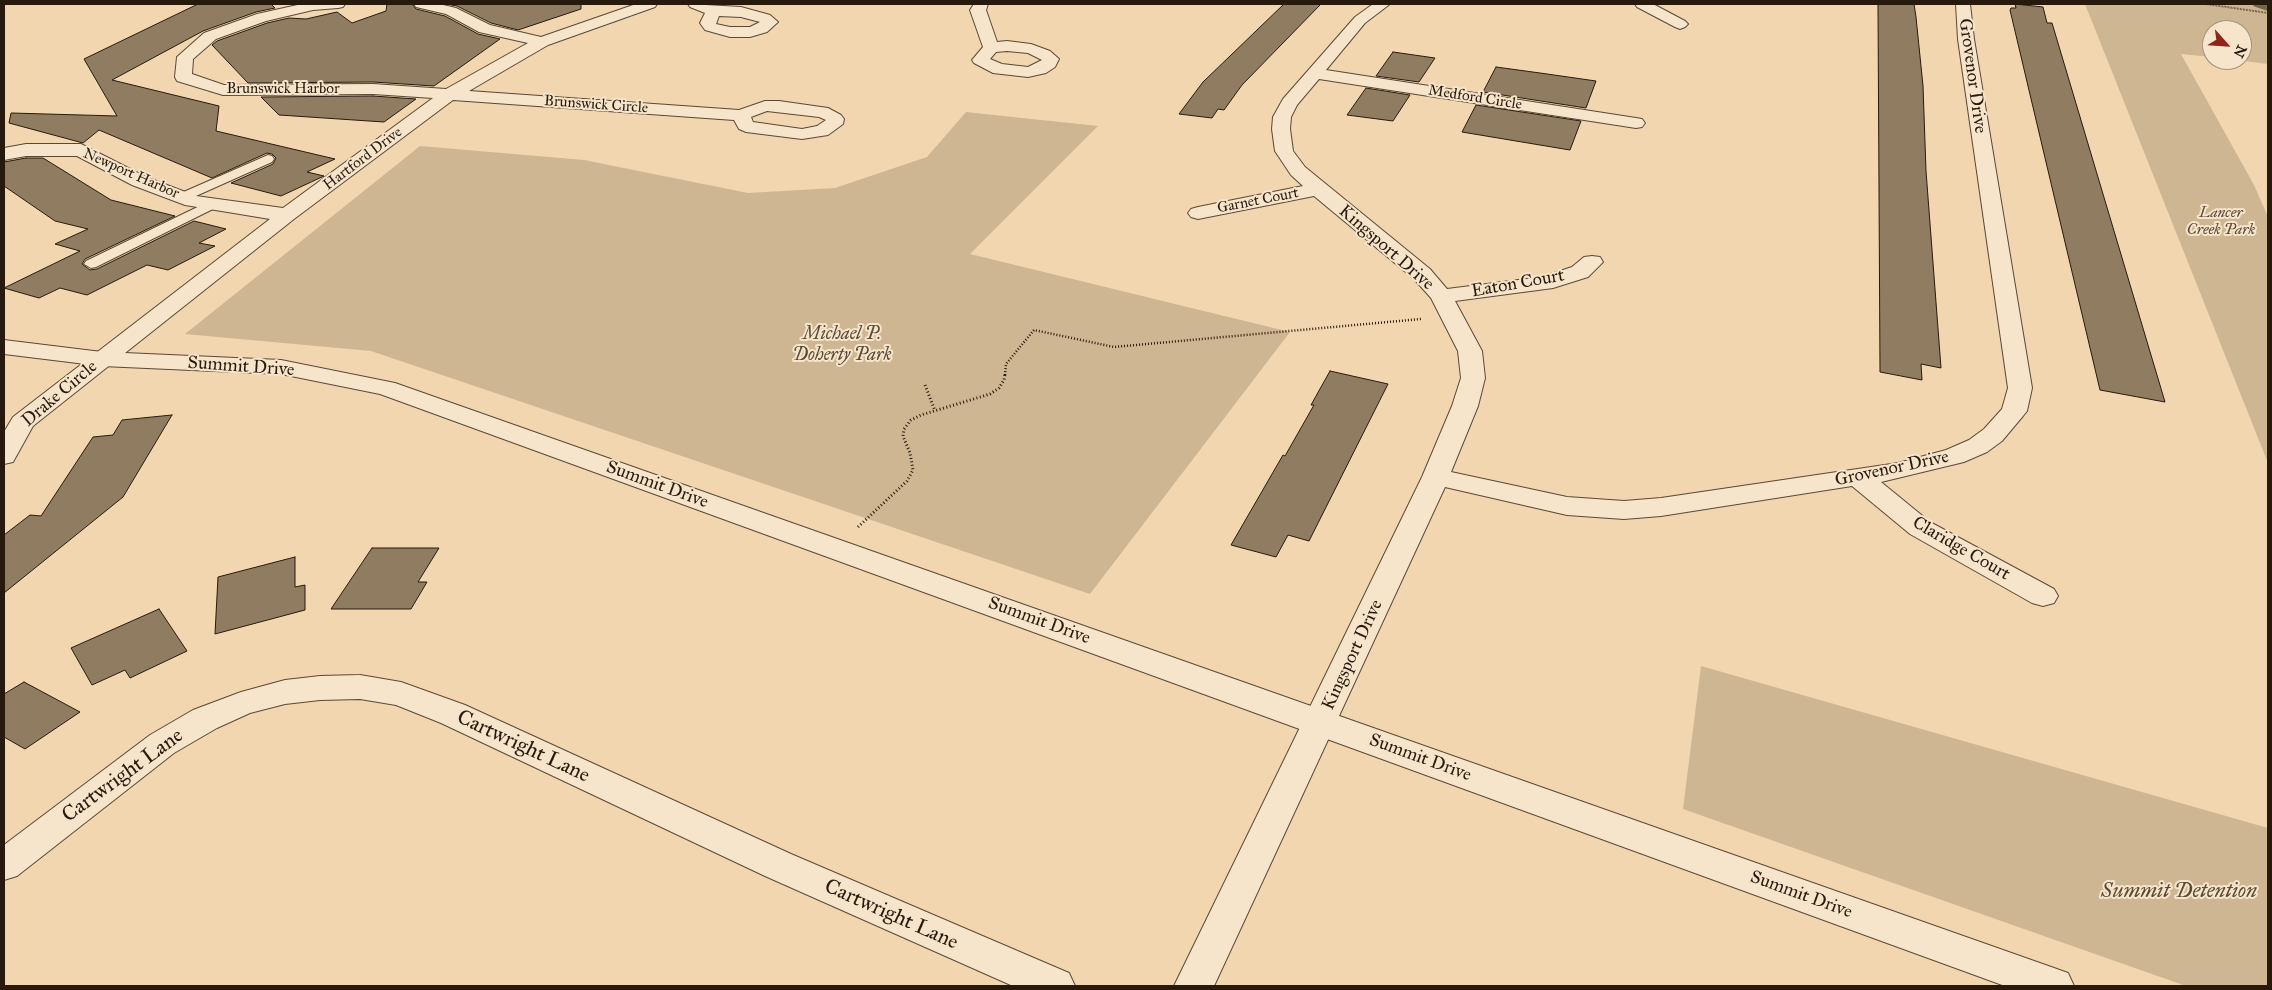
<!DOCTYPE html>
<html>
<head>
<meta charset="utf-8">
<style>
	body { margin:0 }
	#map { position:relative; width:2272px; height:990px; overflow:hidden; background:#f1d6af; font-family:"IM FELL Great Primer",serif }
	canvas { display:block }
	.frame { position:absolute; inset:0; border:5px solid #271a0d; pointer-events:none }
	.north { position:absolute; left:2202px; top:20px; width:50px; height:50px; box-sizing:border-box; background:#f6e4cb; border:1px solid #a3937f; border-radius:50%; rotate:116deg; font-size:14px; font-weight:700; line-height:20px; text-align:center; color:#271a0d }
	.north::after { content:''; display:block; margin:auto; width:18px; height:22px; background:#8f2418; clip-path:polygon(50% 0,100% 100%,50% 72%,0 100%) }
</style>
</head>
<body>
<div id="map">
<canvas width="2272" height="990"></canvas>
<div class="frame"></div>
<div class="north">N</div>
</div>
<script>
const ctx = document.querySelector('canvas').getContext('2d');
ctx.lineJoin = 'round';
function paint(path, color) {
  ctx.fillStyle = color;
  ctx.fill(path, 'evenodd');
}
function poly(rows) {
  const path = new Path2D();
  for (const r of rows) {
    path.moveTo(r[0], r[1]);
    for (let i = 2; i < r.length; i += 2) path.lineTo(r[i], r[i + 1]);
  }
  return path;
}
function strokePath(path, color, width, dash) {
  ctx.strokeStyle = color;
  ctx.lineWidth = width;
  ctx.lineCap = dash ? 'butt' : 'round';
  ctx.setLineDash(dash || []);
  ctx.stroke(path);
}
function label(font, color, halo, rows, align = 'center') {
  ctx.font = font + ' "IM FELL Great Primer",serif';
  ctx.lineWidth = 4;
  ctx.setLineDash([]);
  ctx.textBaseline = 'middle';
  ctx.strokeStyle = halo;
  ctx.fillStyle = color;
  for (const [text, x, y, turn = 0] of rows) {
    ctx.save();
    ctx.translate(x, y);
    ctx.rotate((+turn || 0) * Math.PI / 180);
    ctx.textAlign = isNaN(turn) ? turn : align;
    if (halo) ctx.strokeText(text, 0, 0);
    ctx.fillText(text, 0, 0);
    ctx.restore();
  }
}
paint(poly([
	[2085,4,2268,4,2268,64,2236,60,2242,60,2242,30,2212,30,2212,57,2181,54,2254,185,2268,217,2268,463],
	[966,112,1098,126,970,254,1290,332,1090,594,371,351,185,334,420,146,584,160,748,193,835,188,927,157],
	[1701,666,2268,828,2268,986,2186,986,1683,809]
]), '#cfb693');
strokePath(poly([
	[2256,4,2268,8]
]), '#77644d', 6);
const building = poly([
	[198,4,271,4,275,8,256,12,203,31,112,80,219,106,216,131,335,159,307,172,324,176,281,196,231,183,273,164,276,158,272,154,267,153,212,178,99,130,83,143,9,123,11,113,117,116,84,59,198,4],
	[387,4,412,4,416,9,445,16,478,34,500,39,434,86,373,82,248,83,212,45,217,41,267,23,289,18,306,19,337,12,352,23,386,11,387,4],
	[446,4,581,4,581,9,518,30,491,23,457,6,446,4],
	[1284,4,1321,4,1242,85,1224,110,1218,109,1212,118,1179,114,1203,82,1284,4],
	[1878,4,1914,4,1916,17,1923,86,1926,171,1941,368,1921,364,1922,380,1880,372,1878,4],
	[2015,4,2043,7,2047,23,2052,23,2165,402,2100,390,2010,10,2011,8,2016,8,2015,4],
	[1393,52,1435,58,1419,82,1376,76,1393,52],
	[1496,67,1540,73,1596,81,1586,108,1483,92,1496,67],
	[1366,88,1410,95,1393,121,1347,115,1366,88],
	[373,96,416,99,384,122,279,115,261,97,373,96],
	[1476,105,1581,121,1570,150,1462,132,1476,105],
	[26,158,43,158,111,200,175,216,85,259,82,264,90,270,97,269,194,221,226,229,199,243,215,246,168,270,147,265,87,295,60,288,39,298,4,288,80,251,55,244,88,229,55,221,4,186,4,162,26,158],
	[1330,371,1388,384,1309,541,1288,535,1276,557,1231,545,1283,455,1285,456,1314,405,1311,405,1330,371],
	[172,415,123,497,4,593,4,535,30,515,41,516,93,437,113,435,122,420,172,415],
	[372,548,439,548,418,582,427,582,411,609,331,609,372,548],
	[295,557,295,587,305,585,305,610,215,634,218,577,295,557],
	[159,609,187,651,130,678,125,670,92,685,71,648,159,609],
	[24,682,80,712,25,749,4,737,4,694,24,682]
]);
paint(building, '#907c61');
strokePath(building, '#271a0d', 1);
const service = poly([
	[268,155,272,156,274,159,272,162,187,200,179,200,177,197,179,194,268,155],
	[212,200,217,201,218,204,217,207,96,267,91,268,84,264,86,261,212,200]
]);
const minor = poly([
	[302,4,345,4,343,7,338,8,313,10,266,21,216,39,193,59,192,74,224,85,373,84,446,89,528,43,479,32,446,14,416,7,414,4,439,4,456,8,490,25,541,37,636,4,657,4,655,7,548,45,469,91,739,110,765,101,779,101,828,108,841,115,844,119,843,124,828,135,802,139,746,132,739,129,734,120,453,100,294,219,33,426,13,462,4,464,4,432,13,417,270,219,185,205,132,185,77,156,26,156,4,160,4,148,26,144,81,144,146,177,196,196,283,208,433,98,373,94,223,95,177,81,175,77,177,57,204,33,257,14,302,4],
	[767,111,819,117,826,120,817,126,802,129,753,122,751,117,767,111],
	[688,4,741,7,770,15,778,22,767,32,750,37,730,37,705,30,700,23,705,13,690,7,688,4],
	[719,16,741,17,760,22,750,27,730,27,716,24,719,16],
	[974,4,988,4,986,10,997,42,1007,41,1031,44,1050,51,1059,59,1055,67,1046,73,1028,77,993,73,974,63,972,60,983,47,970,10,974,4],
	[1007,51,1028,53,1042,60,1028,67,1002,64,990,59,996,52,1007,51],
	[1373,4,1390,4,1365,23,1326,70,1636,118,1642,119,1645,123,1642,127,1636,128,1319,79,1297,105,1291,117,1290,129,1293,151,1305,167,1430,269,1447,289,1542,277,1572,267,1584,257,1592,256,1600,257,1603,262,1588,277,1553,288,1455,301,1482,351,1485,378,1478,406,1451,472,1567,497,1624,501,1661,498,1898,463,1946,450,1969,440,1984,429,2002,409,2008,388,1958,39,1956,4,1970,4,1974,39,2032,388,2027,411,2023,416,2002,441,1987,452,1964,462,1881,482,1930,522,2054,589,2058,596,2054,603,2043,606,2032,603,1910,534,1852,486,1661,516,1624,519,1567,515,1445,487,1214,986,1174,986,1422,477,1452,406,1461,378,1458,351,1431,298,1414,279,1314,196,1198,219,1191,217,1188,213,1191,209,1198,207,1303,186,1291,175,1275,151,1272,129,1273,117,1283,99,1355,17,1373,4],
	[1635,4,1653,4,1685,21,1688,24,1685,27,1680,29,1675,27,1637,7,1635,4],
	[360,675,401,682,465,705,791,854,1069,973,1075,986,1013,986,765,876,441,723,396,705,360,699,320,700,285,704,250,713,217,728,174,753,17,876,4,880,4,845,150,735,193,710,241,692,285,680,320,676,360,675]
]);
const tertiary = poly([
	[4,340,102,352,281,360,395,383,2054,968,2068,973,2074,986,2005,986,380,394,281,374,102,366,4,354,4,340]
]);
strokePath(service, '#5a4936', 2);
strokePath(minor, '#5a4936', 2);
strokePath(tertiary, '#5a4936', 2);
strokePath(poly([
	[2206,4,2268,13]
]), '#271a0d', 2, [0.5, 1]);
strokePath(poly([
	[1005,375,1006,364,1034,330,1114,347,1421,319]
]), '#271a0d', 2.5, [1, 2]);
strokePath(poly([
	[925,385,935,411],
	[858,527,907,481,913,470,910,453,903,436,904,429,911,420,921,415,990,394,999,388,1004,380,1005,374]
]), '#271a0d', 3, [1, 2.5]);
paint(service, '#f6e4cb');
paint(minor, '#f6e4cb');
paint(tertiary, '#f6e4cb');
label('15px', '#271a0d', '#f6e4cb', [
	["Brunswick Harbor",283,89],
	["Medford Circle",1475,98,9],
	["Brunswick Circle",596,105,4],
	["Hartford Drive",363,159,-37],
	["Newport Harbor",131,174,24],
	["Garnet Court",1258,201,-11]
]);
label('italic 15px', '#594935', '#f6e4cb', [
	["Lancer",2221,213],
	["Creek Park",2221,230]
]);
label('18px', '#271a0d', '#f6e4cb', [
	["Grovenor Drive",1972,76,82],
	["Kingsport Drive",1386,248,41],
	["Eaton Court",1518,284,-10],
	["Summit Drive",241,367,4],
	["Drake Circle",60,394,-40],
	["Grovenor Drive",1892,469,-12],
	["Summit Drive",657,485,20],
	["Claridge Court",1961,549,30],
	["Summit Drive",1039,621,20],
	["Kingsport Drive",1353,655,-65],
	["Summit Drive",1420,758,20],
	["Summit Drive",1801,895,20]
]);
label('italic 18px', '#594935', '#f6e4cb', [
	["Michael P.",842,335],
	["Doherty Park",842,356]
]);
label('21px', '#271a0d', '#f6e4cb', [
	["Cartwright Lane",523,747,25],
	["Cartwright Lane",123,776,-36],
	["Cartwright Lane",891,915,24]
]);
label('italic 21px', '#594935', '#f6e4cb', [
	["Summit Detention",2179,892]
]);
</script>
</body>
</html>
